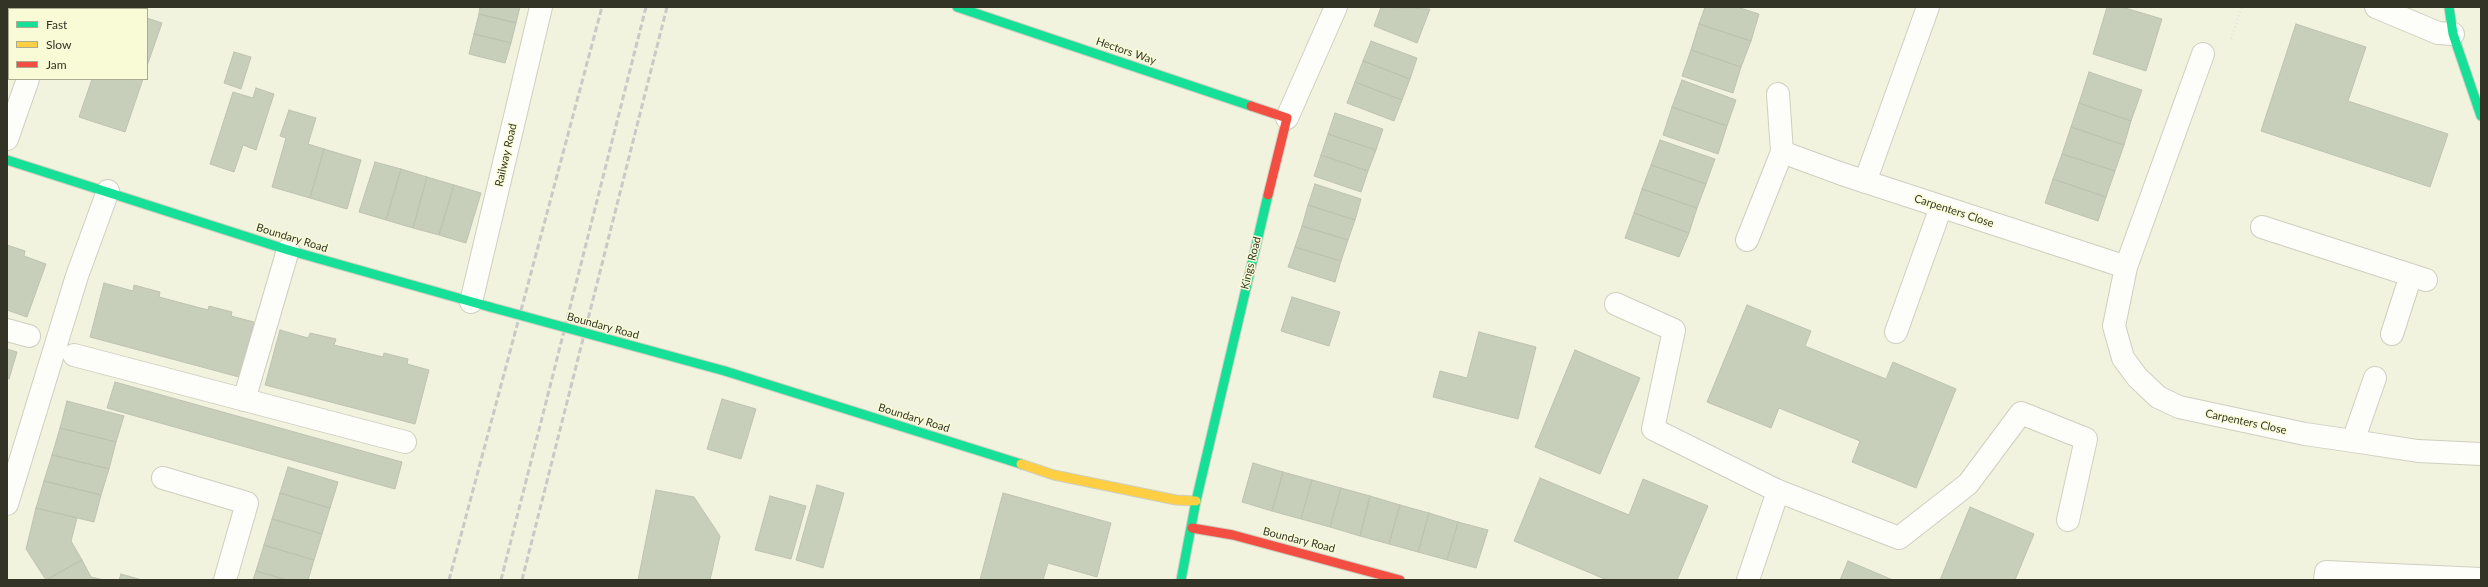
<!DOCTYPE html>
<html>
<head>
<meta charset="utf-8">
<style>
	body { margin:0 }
	#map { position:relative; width:2488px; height:587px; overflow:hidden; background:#f2f3df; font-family:Lato,sans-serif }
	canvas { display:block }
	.frame { position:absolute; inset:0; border:8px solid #333426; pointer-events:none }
	.legend { position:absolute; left:8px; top:8px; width:140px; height:72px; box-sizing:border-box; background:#f9fbd7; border:1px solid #aaab90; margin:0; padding:5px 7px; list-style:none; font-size:12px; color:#333426 }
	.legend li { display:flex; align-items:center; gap:8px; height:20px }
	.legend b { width:20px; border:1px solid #aaab90 }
</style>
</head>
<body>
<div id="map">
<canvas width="2488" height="587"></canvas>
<div class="frame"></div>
<ul class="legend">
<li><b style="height:5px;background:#16e098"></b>Fast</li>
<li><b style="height:5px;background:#ffcf43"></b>Slow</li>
<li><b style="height:5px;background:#f24e42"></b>Jam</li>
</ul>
</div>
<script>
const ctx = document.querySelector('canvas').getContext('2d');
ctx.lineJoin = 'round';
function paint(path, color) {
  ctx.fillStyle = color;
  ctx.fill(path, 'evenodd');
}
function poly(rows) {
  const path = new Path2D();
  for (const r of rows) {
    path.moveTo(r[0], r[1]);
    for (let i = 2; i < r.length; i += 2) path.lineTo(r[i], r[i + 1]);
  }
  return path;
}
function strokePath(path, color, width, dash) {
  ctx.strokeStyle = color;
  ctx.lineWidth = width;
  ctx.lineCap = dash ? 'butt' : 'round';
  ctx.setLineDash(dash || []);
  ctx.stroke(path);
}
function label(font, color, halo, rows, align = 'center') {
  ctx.font = font + ' Lato,sans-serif';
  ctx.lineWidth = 3;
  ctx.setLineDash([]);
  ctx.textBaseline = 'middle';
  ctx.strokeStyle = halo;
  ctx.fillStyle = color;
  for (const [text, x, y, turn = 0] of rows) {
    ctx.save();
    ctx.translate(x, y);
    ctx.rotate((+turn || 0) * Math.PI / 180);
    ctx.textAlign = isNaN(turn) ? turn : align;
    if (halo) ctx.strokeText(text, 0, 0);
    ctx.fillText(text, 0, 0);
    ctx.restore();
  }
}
const building = poly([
	[480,7,520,7,516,23,479,14,480,7],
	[1381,7,1430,9,1417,43,1374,26,1381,7],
	[1705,7,1737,7,1759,14,1751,41,1699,24,1705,7],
	[2107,7,2122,7,2162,19,2146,71,2093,54,2107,7],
	[479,14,516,23,511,43,474,34,479,14],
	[147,18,162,23,147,66,147,18],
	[1699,24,1751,41,1741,67,1691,50,1699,24],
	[2296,24,2366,47,2348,101,2448,134,2430,187,2261,131,2296,24],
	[474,34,511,43,505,63,469,54,474,34],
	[1371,41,1417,58,1410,79,1363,61,1371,41],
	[1691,50,1741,67,1733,93,1682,76,1691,50],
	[234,52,251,57,241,89,224,83,234,52],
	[1363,61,1410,79,1402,100,1355,82,1363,61],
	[2089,72,2142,90,2131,121,2079,103,2089,72],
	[92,79,143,79,125,132,79,117,92,79],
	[1682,80,1736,100,1727,126,1672,107,1682,80],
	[1355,82,1402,100,1394,121,1347,103,1355,82],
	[256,88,274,94,256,150,243,145,234,172,210,164,233,92,253,98,256,88],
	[2079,103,2131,121,2124,145,2071,127,2079,103],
	[1672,107,1727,126,1718,154,1663,135,1672,107],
	[289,110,316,118,308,144,324,149,310,198,272,187,286,138,280,136,289,110],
	[1335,113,1383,129,1376,150,1328,134,1335,113],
	[2071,127,2124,145,2115,171,2062,154,2071,127],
	[1328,134,1376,150,1368,171,1321,155,1328,134],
	[1660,140,1715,159,1706,184,1651,165,1660,140],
	[324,149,361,160,347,209,310,198,324,149],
	[2062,154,2115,171,2106,197,2053,179,2062,154],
	[1321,155,1368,171,1361,192,1314,176,1321,155],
	[375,162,401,169,386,220,359,212,375,162],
	[1651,165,1706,184,1697,208,1642,189,1651,165],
	[401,169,427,177,413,228,386,220,401,169],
	[427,177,454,185,439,235,413,228,427,177],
	[2053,179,2106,197,2098,221,2045,203,2053,179],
	[1315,184,1361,199,1355,220,1308,205,1315,184],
	[454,185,481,193,466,243,439,235,454,185],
	[1642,189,1697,208,1689,233,1634,213,1642,189],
	[1308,205,1355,220,1348,240,1302,226,1308,205],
	[1634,213,1689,233,1679,257,1625,238,1634,213],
	[1302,226,1348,240,1341,261,1295,247,1302,226],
	[7,245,25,251,24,256,46,264,27,317,7,310,7,245],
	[1295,247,1341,261,1335,282,1288,267,1295,247],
	[104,283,133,291,134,285,160,292,159,297,208,310,209,306,232,312,231,316,254,322,239,377,90,337,104,283],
	[1292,297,1340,312,1329,346,1281,331,1292,297],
	[1747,305,1811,331,1805,346,1886,379,1893,362,1956,389,1916,488,1852,462,1860,441,1779,408,1771,428,1707,402,1747,305],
	[280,330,308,338,310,333,336,339,334,345,383,357,384,353,408,359,407,364,429,370,415,424,265,385,280,330],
	[1479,332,1536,347,1518,419,1433,397,1440,371,1467,378,1479,332],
	[7,349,17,352,9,379,7,378,7,349],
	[1575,350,1640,378,1600,474,1535,447,1575,350],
	[115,382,402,462,395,489,107,408,115,382],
	[722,399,756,409,741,459,707,449,722,399],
	[67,401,124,416,116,442,60,428,67,401],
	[60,428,116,442,109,469,52,455,60,428],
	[52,455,109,469,101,495,44,481,52,455],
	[1253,463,1283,472,1272,511,1242,502,1253,463],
	[288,467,338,482,330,508,280,493,288,467],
	[1283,472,1312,480,1301,519,1272,511,1283,472],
	[1540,478,1629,515,1643,479,1708,506,1677,580,1607,580,1514,541,1540,478],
	[1312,480,1341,488,1330,527,1301,519,1312,480],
	[44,481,101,495,94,522,36,508,44,481],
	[817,485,844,493,823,568,796,560,817,485],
	[1341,488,1370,496,1360,536,1330,527,1341,488],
	[656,490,694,497,720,536,710,580,638,580,656,490],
	[280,493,330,508,322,534,272,519,280,493],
	[1003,493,1111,523,1097,577,1048,563,1043,580,980,580,1003,493],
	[770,496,806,506,791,559,755,550,770,496],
	[1370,496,1400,505,1389,544,1360,536,1370,496],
	[1400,505,1429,513,1418,552,1389,544,1400,505],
	[1970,507,2034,534,2015,580,1940,580,1970,507],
	[36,508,77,518,71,541,82,560,46,580,26,549,36,508],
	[1429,513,1458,522,1447,560,1418,552,1429,513],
	[272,519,322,534,314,560,264,545,272,519],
	[1458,522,1488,530,1476,568,1447,560,1458,522],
	[264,545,314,560,308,580,287,580,256,571,264,545],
	[82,560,91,577,104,580,46,580,82,560],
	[1848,561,1893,580,1840,580,1848,561],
	[256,571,287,580,253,580,256,571],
	[121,574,142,580,119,580,121,574]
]);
paint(building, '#c7ceb9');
strokePath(building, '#bec2b2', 1);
const lane = poly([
	[2376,7,2438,33,2453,34],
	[2203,54,2126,267,2114,326,2123,358,2137,377,2158,397,2179,407,2305,434,2353,441,2418,451,2481,454],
	[1782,152,1842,174,2126,267],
	[1865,182,1928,7],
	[2262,227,2426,280],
	[1747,240,1782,152,1778,94],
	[1616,304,1674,330,1653,429,1778,491,1899,538,1968,484,2021,413,2086,439,2068,520],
	[7,330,29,336],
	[1896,332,1941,207],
	[2392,334,2411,275],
	[74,355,405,442],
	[244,400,288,250],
	[2353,441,2375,378],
	[163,478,247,503,225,580],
	[7,504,77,276,108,191],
	[2325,580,2326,572,2481,579]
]);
const street = poly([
	[52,9,52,7],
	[1287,118,1336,7],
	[7,139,28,79],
	[471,302,541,7],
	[1748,580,1778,491]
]);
const fast = poly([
	[957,7,1251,106],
	[2449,7,2453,34,2481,116],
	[7,160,288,250,490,307],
	[725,371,1021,464],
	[1181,580,1196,501,1268,195]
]);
const slow = poly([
	[1021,464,1054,475,1176,500,1196,501]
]);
const jam = poly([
	[1251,106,1287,118,1268,195],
	[1192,528,1233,535,1400,580]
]);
strokePath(lane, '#cecfbf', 24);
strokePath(street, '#cecfbf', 24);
strokePath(fast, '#cecfbf', 11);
strokePath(slow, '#cecfbf', 11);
strokePath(jam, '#cecfbf', 11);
strokePath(poly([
	[2231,39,2242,7]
]), '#e4e4de', 2.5, [1, 3]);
strokePath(lane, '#fdfdfa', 22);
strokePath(street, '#fdfdfa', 22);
strokePath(fast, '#16e098', 9);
strokePath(slow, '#ffcf43', 9);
strokePath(jam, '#f24e42', 9);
strokePath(poly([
	[449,580,602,7],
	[501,580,646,7],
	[522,580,667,7]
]), '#c9c9c5', 3, [6, 3]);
const fastBridge = poly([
	[490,307,725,371]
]);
strokePath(fastBridge, '#cecfbf', 11, []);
strokePath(fastBridge, '#16e098', 9);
label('11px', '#333426', '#f9fbd7', [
	["Hectors Way",1126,51,19],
	["Railway Road",506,155,-77],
	["Carpenters Close",1954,211,18],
	["Boundary Road",292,238,17],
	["Kings Road",1251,263,-76],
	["Boundary Road",603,326,15],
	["Boundary Road",914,418,17],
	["Carpenters Close",2246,422,12],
	["Boundary Road",1299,540,14]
]);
</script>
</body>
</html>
